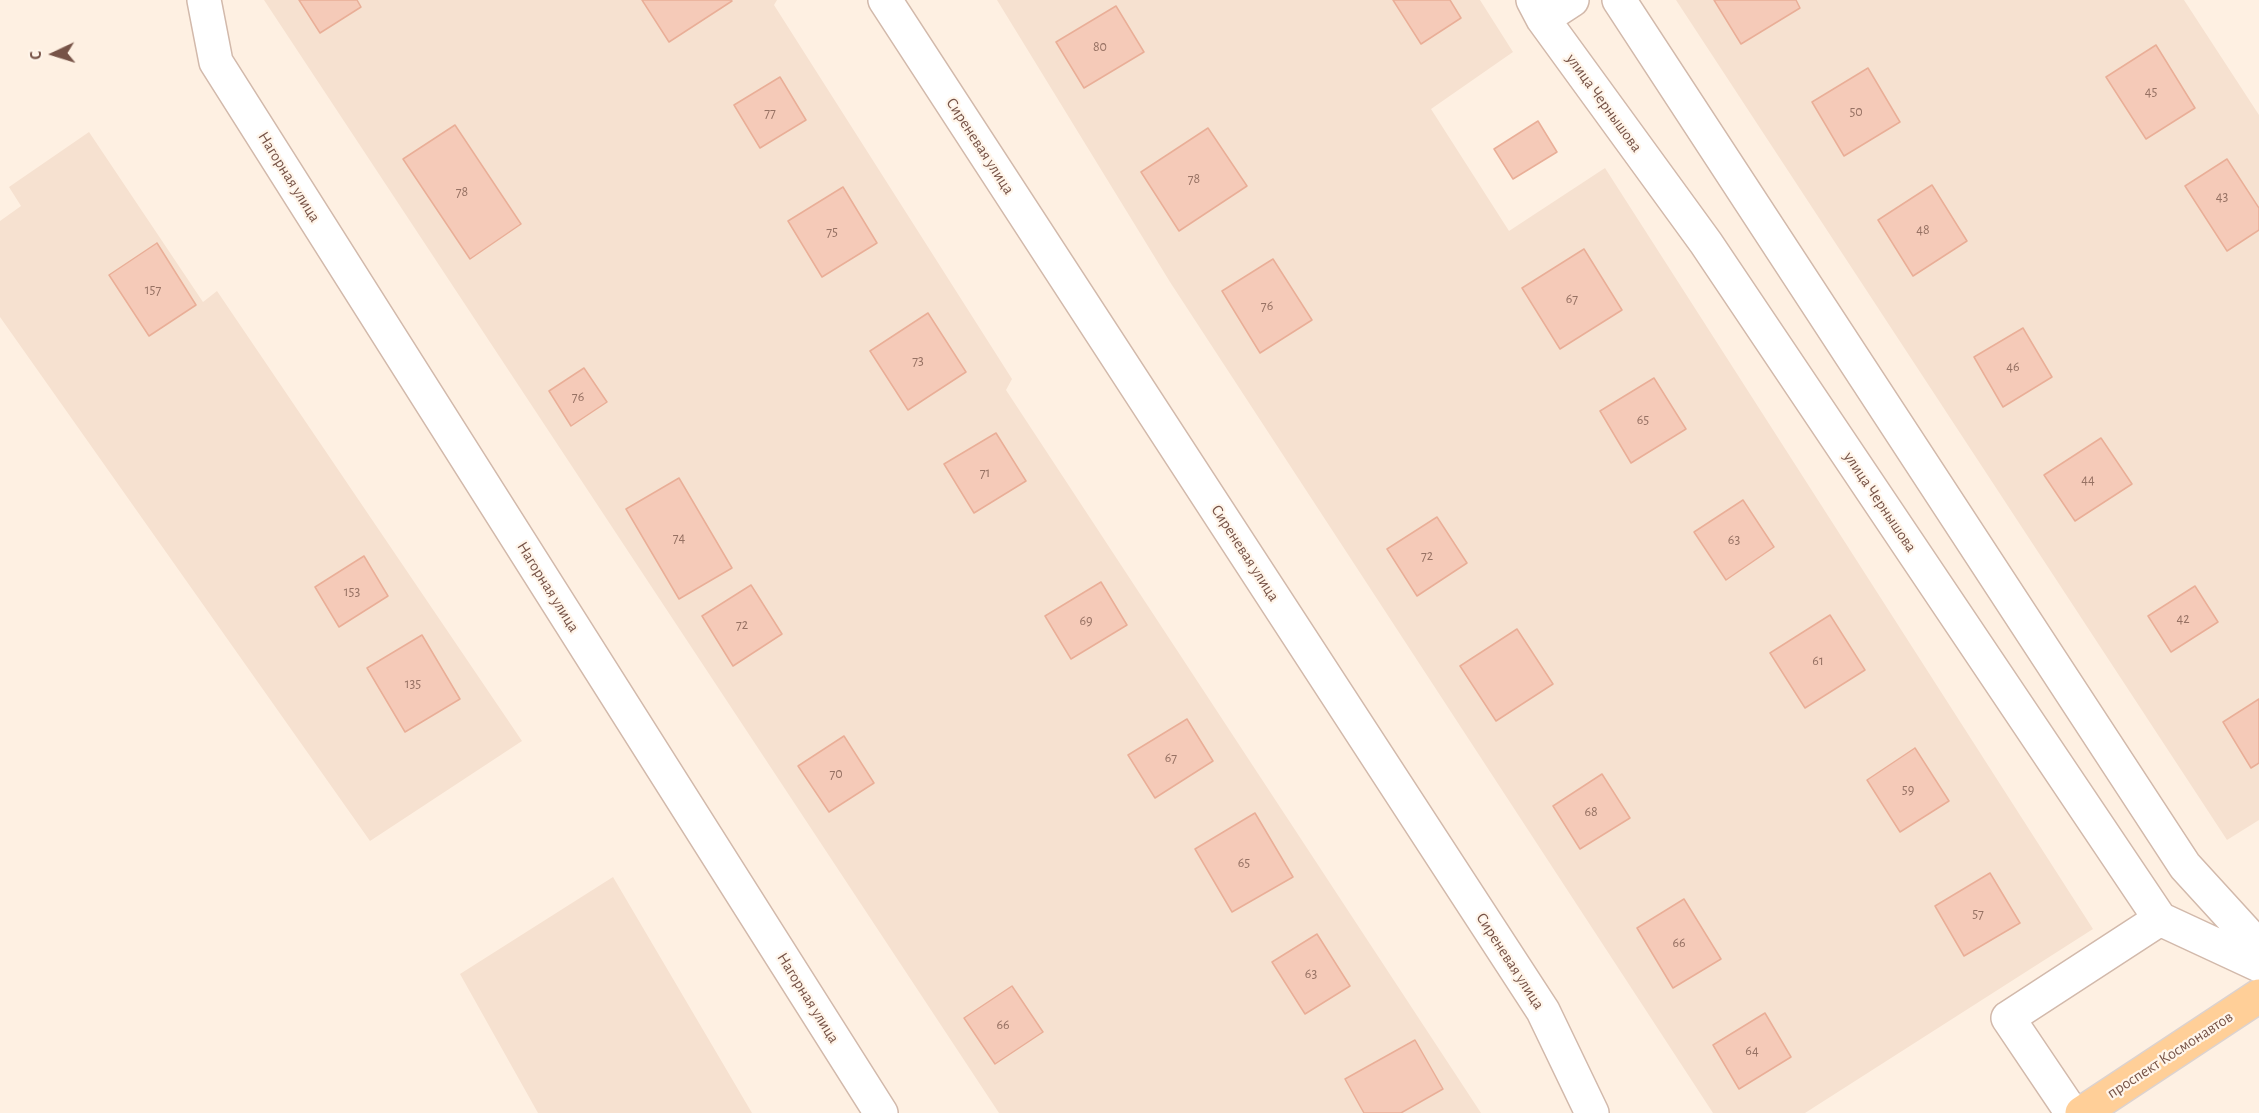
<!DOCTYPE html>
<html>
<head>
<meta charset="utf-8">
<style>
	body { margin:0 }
	#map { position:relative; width:2259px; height:1113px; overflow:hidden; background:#fef0e2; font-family:"Alegreya Sans",sans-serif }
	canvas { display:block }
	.north { position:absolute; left:24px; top:24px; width:60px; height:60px; -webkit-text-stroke:4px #fff5ea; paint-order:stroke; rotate:266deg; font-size:16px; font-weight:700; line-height:24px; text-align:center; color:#775347 }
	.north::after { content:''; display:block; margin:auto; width:21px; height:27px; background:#775347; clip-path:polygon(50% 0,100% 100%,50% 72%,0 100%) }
</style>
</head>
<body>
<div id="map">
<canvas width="2259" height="1113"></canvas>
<div class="north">С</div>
</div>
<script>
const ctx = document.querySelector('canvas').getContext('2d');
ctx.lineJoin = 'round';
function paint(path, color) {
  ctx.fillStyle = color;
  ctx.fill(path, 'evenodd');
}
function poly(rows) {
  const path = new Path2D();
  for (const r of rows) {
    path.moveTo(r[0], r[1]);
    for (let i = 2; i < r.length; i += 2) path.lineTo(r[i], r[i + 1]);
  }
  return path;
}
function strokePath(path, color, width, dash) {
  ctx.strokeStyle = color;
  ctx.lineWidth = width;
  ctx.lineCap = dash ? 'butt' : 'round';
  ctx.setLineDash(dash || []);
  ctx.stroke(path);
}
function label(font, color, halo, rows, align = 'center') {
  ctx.font = font + ' "Alegreya Sans",sans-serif';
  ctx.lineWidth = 4.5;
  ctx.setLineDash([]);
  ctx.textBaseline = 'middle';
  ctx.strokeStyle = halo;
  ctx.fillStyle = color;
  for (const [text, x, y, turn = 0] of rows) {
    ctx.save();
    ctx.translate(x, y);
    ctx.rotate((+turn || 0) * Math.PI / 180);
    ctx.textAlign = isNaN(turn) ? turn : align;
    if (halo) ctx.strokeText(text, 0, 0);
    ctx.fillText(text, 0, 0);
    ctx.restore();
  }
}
paint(poly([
	[264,0,777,0,774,5,1012,379,1006,390,1481,1113,999,1113],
	[997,0,1480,0,1513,52,1431,109,1509,231,1605,168,2093,929,1805,1113,1713,1113,1170,282],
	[1676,0,2184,0,2259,115,2259,820,2227,840],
	[89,132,203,302,217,291,522,741,370,841,0,317,0,221,21,206,9,187],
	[613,877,752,1113,538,1113,460,974]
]), '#f6e1d0');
const building = poly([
	[299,0,357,0,361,7,320,33,299,0],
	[642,0,731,0,732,1,669,42,642,0],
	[1393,0,1450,0,1461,18,1421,44,1393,0],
	[1714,0,1796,0,1800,8,1741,44,1714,0],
	[1116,6,1144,52,1084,88,1056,42,1116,6],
	[2156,45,2195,108,2146,139,2106,77,2156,45],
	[1868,68,1900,122,1844,156,1812,102,1868,68],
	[780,77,806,120,760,148,734,105,780,77],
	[1538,121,1557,152,1513,179,1494,149,1538,121],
	[455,125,521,224,470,259,403,159,455,125],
	[1208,128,1247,186,1179,231,1141,172,1208,128],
	[2227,159,2259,208,2259,230,2227,251,2185,186,2227,159],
	[1932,185,1967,241,1913,276,1878,220,1932,185],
	[843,187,877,243,822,277,788,221,843,187],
	[157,243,196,305,149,336,109,275,157,243],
	[1584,249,1622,310,1560,349,1522,288,1584,249],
	[1273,259,1312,320,1260,353,1222,291,1273,259],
	[928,313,966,372,908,410,870,351,928,313],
	[2023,328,2052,377,2003,407,1974,357,2023,328],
	[584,368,607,402,571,426,549,391,584,368],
	[1654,378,1686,429,1631,463,1600,411,1654,378],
	[996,433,1026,481,974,513,944,464,996,433],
	[2101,438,2132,484,2075,521,2044,475,2101,438],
	[679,478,732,568,679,599,626,509,679,478],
	[1743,500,1774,547,1726,580,1694,532,1743,500],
	[1437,517,1467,563,1417,596,1387,549,1437,517],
	[364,556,388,596,339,627,315,587,364,556],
	[1101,582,1127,625,1071,659,1045,616,1101,582],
	[751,585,782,634,733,666,702,616,751,585],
	[2195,586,2218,622,2171,652,2148,616,2195,586],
	[1830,615,1865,670,1805,708,1770,653,1830,615],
	[1517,629,1553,684,1496,721,1460,666,1517,629],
	[422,635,460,699,405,732,367,668,422,635],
	[2259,699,2259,763,2251,768,2223,722,2259,699],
	[1187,719,1213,761,1155,798,1128,755,1187,719],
	[844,736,874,783,829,812,798,766,844,736],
	[1915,748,1949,801,1900,832,1867,780,1915,748],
	[1602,774,1630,818,1580,849,1553,806,1602,774],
	[1255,813,1293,877,1232,912,1195,849,1255,813],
	[1990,873,2020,923,1964,956,1935,906,1990,873],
	[1684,899,1721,959,1673,988,1637,928,1684,899],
	[1317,934,1350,986,1305,1014,1272,962,1317,934],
	[1012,986,1043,1032,995,1064,964,1018,1012,986],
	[1765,1013,1791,1057,1739,1089,1713,1045,1765,1013],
	[1415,1040,1443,1089,1401,1113,1364,1113,1345,1079,1415,1040]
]);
paint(building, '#f5cab8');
strokePath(building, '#e9ae97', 1.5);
const minor = poly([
	[204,0,216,62,881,1113],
	[885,0,1543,1011,1592,1113],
	[1533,0,1543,19,1706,243,2160,919,2259,965],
	[1619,0,2185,866,2259,947],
	[1543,19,1572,0],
	[2072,1113,2008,1018,2160,919]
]);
const major = poly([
	[2082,1113,2259,996]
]);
strokePath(minor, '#d2b9ab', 36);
strokePath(major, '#dcd2cf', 36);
strokePath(minor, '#fff', 33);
strokePath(major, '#ffcf98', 33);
label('14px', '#967163', null, [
	["80",1100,47],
	["45",2151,92],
	["50",1856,112],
	["77",770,113],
	["78",1194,179],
	["78",462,192],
	["43",2222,197],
	["48",1923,230],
	["75",832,232],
	["157",153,290],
	["67",1572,299],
	["76",1267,306],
	["73",918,361],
	["46",2013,367],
	["76",578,397],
	["65",1643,420],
	["71",985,473],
	["44",2088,480],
	["74",679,538],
	["63",1734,540],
	["72",1427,556],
	["153",352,592],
	["42",2183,619],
	["69",1086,621],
	["72",742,625],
	["61",1818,661],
	["135",413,684],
	["67",1171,758],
	["70",836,774],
	["59",1908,790],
	["68",1591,812],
	["65",1244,863],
	["57",1978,914],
	["66",1679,943],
	["63",1311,974],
	["66",1003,1025],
	["64",1752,1051]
]);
label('16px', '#775347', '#fff5ea', [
	["улица Чернышова",1604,103,54],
	["Сиреневая улица",980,146,57],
	["Нагорная улица",289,177,58],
	["улица Чернышова",1880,502,56],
	["Сиреневая улица",1245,553,57],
	["Нагорная улица",548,587,58],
	["Сиреневая улица",1510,961,57],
	["Нагорная улица",808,998,58],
	["проспект Космонавтов",2170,1055,-33]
]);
</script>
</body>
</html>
